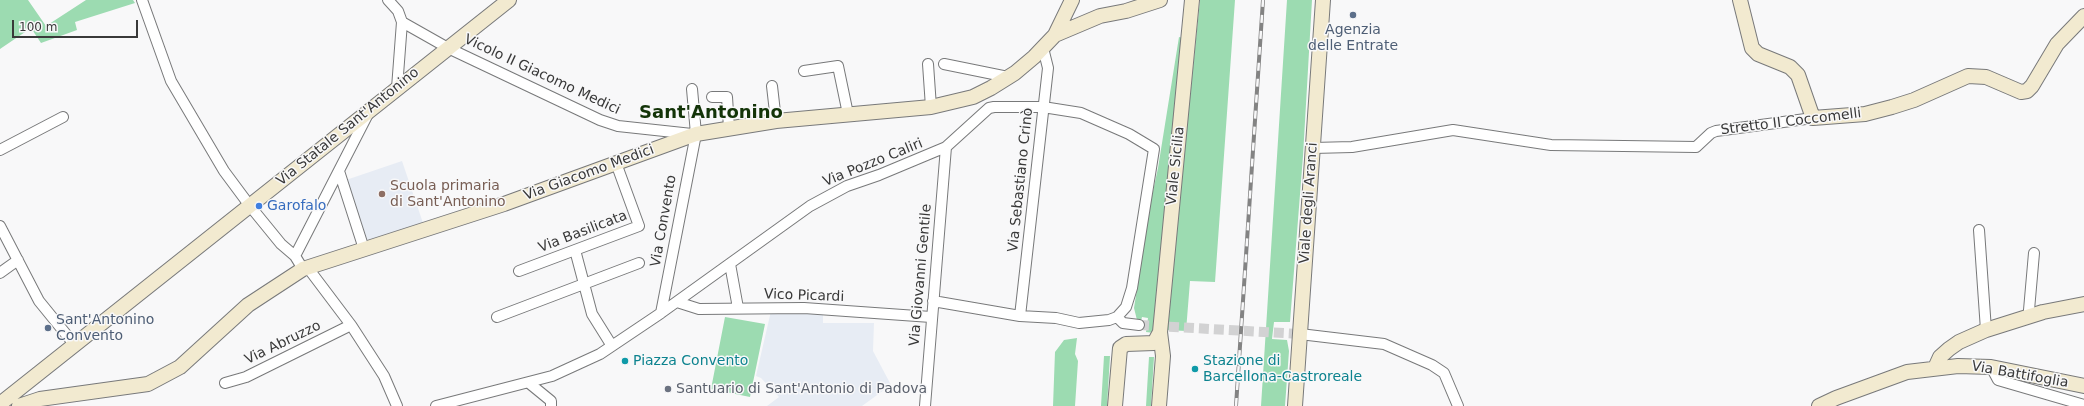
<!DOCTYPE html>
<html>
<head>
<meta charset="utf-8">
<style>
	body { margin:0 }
	#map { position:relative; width:2084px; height:406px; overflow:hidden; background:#f8f8f9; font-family:"DejaVu Sans",sans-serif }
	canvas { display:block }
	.scale { position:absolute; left:12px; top:20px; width:126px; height:18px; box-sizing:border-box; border:2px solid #393939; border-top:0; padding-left:5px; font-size:12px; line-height:14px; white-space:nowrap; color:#393939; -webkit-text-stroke:3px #f8f8f9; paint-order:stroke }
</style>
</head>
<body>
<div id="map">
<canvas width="2084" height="406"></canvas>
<div class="scale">100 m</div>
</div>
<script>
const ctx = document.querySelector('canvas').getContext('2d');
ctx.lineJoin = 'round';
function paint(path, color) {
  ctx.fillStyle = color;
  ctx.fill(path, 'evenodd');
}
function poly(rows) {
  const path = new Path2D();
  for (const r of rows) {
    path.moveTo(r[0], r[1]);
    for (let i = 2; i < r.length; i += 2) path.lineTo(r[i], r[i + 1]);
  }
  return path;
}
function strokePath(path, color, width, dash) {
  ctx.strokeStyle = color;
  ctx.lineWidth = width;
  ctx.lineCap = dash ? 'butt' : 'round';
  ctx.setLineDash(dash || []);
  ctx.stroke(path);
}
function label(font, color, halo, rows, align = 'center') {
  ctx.font = font + ' "DejaVu Sans",sans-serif';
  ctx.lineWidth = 3;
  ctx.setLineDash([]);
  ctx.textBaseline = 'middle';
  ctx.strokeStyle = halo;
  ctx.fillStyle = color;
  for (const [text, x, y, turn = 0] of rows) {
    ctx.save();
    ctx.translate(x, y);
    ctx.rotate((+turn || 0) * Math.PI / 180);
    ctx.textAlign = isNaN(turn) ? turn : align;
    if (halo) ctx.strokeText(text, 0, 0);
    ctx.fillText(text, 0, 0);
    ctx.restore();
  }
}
paint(poly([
	[402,161,423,223,367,240,346,180],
	[771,311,823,314,823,323,874,323,873,351,891,385,862,406,767,406,779,397,761,378,756,376]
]), '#e7ecf4');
paint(poly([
	[0,0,28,0,46,26,86,0,133,0,135,3,75,22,77,30,41,43,31,28,0,49],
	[1200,0,1235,0,1215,282,1190,281,1186,331,1166,330],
	[1287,0,1312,0,1303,156,1290,322,1274,322,1272,339,1287,340,1289,351,1285,406,1261,406],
	[1179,37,1183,38,1154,333,1146,332,1148,318,1142,317,1141,321,1137,320,1134,308,1150,205,1158,168],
	[725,317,765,324,750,397,711,389],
	[1077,338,1075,354,1078,361,1075,406,1053,406,1055,352,1064,340],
	[1104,356,1110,356,1107,406,1101,406],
	[1149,357,1154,357,1151,406,1146,406]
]), '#9cdbb1');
strokePath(poly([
	[1139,325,1300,334]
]), '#d2d2d3', 10, [10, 5]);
const street = poly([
	[142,0,171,81,224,171,250,206,281,244,295,256,303,269],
	[388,0,398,11,402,22,397,88],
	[402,22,448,48,600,120,618,126,692,134],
	[928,64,931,107],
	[944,64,1008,77],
	[804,71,838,66,848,114],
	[772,86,776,121],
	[712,97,727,97,729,128],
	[1313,148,1352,147,1453,130,1551,145,1696,147,1711,133,1716,131,1813,118],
	[0,150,63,117],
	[339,171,364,249],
	[0,226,39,301,74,344],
	[1979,230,1986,330],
	[575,250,592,314,612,346],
	[295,256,368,114],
	[730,264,738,308],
	[308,268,351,325,384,376,397,406],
	[519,271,639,226,616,163],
	[0,273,18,260],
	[677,302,699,309,804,308,931,317],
	[661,313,696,134,692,89],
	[2031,315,2029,310,2034,253],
	[1020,316,1048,68,1043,48],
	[497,317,639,263],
	[1117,317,1123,323,1139,325],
	[1300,334,1384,344,1432,365,1444,373,1458,406],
	[1991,367,1998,380,2084,405],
	[225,383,246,377,351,325],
	[529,383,551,401,551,406],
	[436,406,552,376,600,354,661,313,810,206,847,186,879,175,946,147,989,108,994,107,1043,107,1081,113,1129,134,1154,149,1132,288,1126,307,1117,317,1109,320,1079,323,1056,318,1020,316,933,301],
	[925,406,946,147]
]);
const secondary = poly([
	[1740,0,1752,48,1758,54,1790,67,1798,75,1813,118,1865,114,1892,107,1914,100,1968,76,1986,77,2021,92,2027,91,2032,86,2057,44,2084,16],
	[1055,35,1100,16,1126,11,1160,0],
	[1935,368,1940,357,1949,349,1959,342,1986,330,2043,312,2084,304],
	[0,404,509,0],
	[19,406,40,399,148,384,180,367,248,305,303,269,504,204,696,134,776,121,931,107,973,97,991,88,1015,73,1034,57,1055,35,1072,0],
	[1115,406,1120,348,1126,344,1154,343,1160,332],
	[1159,406,1163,356,1160,332,1192,0],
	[1295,406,1323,0],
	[1819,406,1836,398,1907,372,1958,366,1991,367,2084,386]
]);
strokePath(street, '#78797a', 12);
strokePath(secondary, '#78797a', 16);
strokePath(street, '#fff', 10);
strokePath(secondary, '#f2ead0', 14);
const rail = poly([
	[1236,406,1263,0]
]);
strokePath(rail, '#838383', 4);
strokePath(rail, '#f8f8f9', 2.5, [8]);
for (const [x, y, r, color] of [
	[1353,15,4,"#5c6f8a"],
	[382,194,4,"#8d6e63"],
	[259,206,4,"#3f7fe0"],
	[48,328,4,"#5c6f8a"],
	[625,361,4,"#0f9aa8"],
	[1195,369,4,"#0f9aa8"],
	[668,389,4,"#6b7280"]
]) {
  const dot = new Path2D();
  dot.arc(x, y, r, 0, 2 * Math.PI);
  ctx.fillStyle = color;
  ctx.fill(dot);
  strokePath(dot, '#f8f8f9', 1.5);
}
label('14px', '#4e5e75', '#f8f8f9', [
	["Agenzia",1353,30],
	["delle Entrate",1353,46],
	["Sant'Antonino",56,320,"left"],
	["Convento",56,336,"left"]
]);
label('14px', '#393939', '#f8f8f9', [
	["Vicolo II Giacomo Medici",542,75,25],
	["Stretto II Coccomelli",1791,122,-7],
	["Via Statale Sant'Antonino",348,127,-39],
	["Via Pozzo Caliri",873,163,-22],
	["Viale Sicilia",1176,166,-84],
	["Via Giacomo Medici",589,173,-20],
	["Via Sebastiano Crinò",1021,180,-84],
	["Viale degli Aranci",1309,203,-86],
	["Via Convento",664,221,-80],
	["Via Basilicata",583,232,-21],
	["Via Giovanni Gentile",921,275,-85],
	["Vico Picardi",804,296,2],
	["Via Abruzzo",283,343,-26],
	["Via Battifoglia",2020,375,10]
]);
label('14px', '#785e54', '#f8f8f9', [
	["Scuola primaria",390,186],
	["di Sant'Antonino",390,202]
], 'left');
label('14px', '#366cbe', '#f8f8f9', [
	["Garofalo",267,206]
], 'left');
label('14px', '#0d838f', '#f8f8f9', [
	["Piazza Convento",633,361],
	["Stazione di",1203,361],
	["Barcellona-Castroreale",1203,377]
], 'left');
label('14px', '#5b616d', '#f8f8f9', [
	["Santuario di Sant'Antonio di Padova",676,389]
], 'left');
label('bold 18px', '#133408', '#f8f8f9', [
	["Sant'Antonino",711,113]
]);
</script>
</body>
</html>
